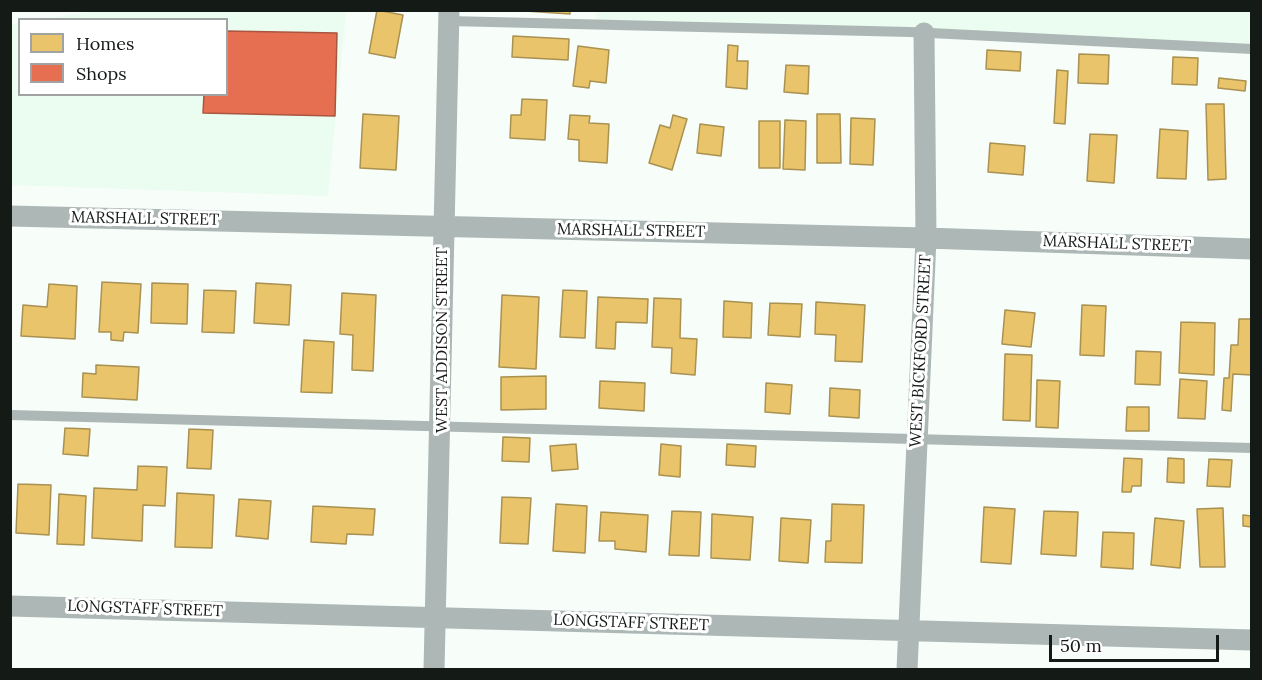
<!DOCTYPE html>
<html>
<head>
<meta charset="utf-8">
<style>
	body { margin:0 }
	#map { position:relative; width:1262px; height:680px; overflow:hidden; background:#f7fdf9; font-family:Lora,serif }
	canvas { display:block }
	.frame { position:absolute; inset:0; border:12px solid #141a16; pointer-events:none }
	.legend { position:absolute; left:18px; top:18px; width:210px; height:78px; box-sizing:border-box; background:#fff; border:2px solid #a1a3a2; margin:0; padding:8px 10px; list-style:none; font-size:18px; color:#141a16 }
	.legend li { display:flex; align-items:center; gap:12px; height:30px }
	.legend b { width:30px; border:2px solid #a1a3a2 }
	.scale { position:absolute; left:1049px; top:635px; width:170px; height:27px; box-sizing:border-box; border:3px solid #141a16; border-top:0; padding-left:8px; font-size:18px; line-height:21px; white-space:nowrap; color:#141a16; -webkit-text-stroke:4px #fff; paint-order:stroke }
</style>
</head>
<body>
<div id="map">
<canvas width="1262" height="680"></canvas>
<div class="frame"></div>
<ul class="legend">
<li><b style="height:16px;background:#e9c46a"></b>Homes</li>
<li><b style="height:16px;background:#e76f51"></b>Shops</li>
</ul>
<div class="scale">50 m</div>
</div>
<script>
const ctx = document.querySelector('canvas').getContext('2d');
ctx.lineJoin = 'round';
function paint(path, color) {
  ctx.fillStyle = color;
  ctx.fill(path, 'evenodd');
}
function poly(rows) {
  const path = new Path2D();
  for (const r of rows) {
    path.moveTo(r[0], r[1]);
    for (let i = 2; i < r.length; i += 2) path.lineTo(r[i], r[i + 1]);
  }
  return path;
}
function strokePath(path, color, width, dash) {
  ctx.strokeStyle = color;
  ctx.lineWidth = width;
  ctx.lineCap = dash ? 'butt' : 'round';
  ctx.setLineDash(dash || []);
  ctx.stroke(path);
}
function label(font, color, halo, rows, align = 'center') {
  ctx.font = font + ' Lora,serif';
  ctx.lineWidth = 6;
  ctx.setLineDash([]);
  ctx.textBaseline = 'middle';
  ctx.strokeStyle = halo;
  ctx.fillStyle = color;
  for (const [text, x, y, turn = 0] of rows) {
    ctx.save();
    ctx.translate(x, y);
    ctx.rotate((+turn || 0) * Math.PI / 180);
    ctx.textAlign = isNaN(turn) ? turn : align;
    if (halo) ctx.strokeText(text, 0, 0);
    ctx.fillText(text, 0, 0);
    ctx.restore();
  }
}
paint(poly([
	[105,10,346,11,328,196,11,185,10,24,19,23,20,94,226,94,226,20,44,19],
	[596,11,1251,11,1251,49,597,24]
]), '#ebfcf1');
const homes = poly([
	[377,10,403,15,395,58,369,53,377,10],
	[510,10,570,10,570,14,510,10],
	[513,36,569,39,568,60,512,57,513,36],
	[728,45,738,46,737,61,748,61,747,89,726,87,728,45],
	[578,46,609,50,606,83,590,81,589,88,573,86,578,46],
	[987,50,1021,52,1020,71,986,69,987,50],
	[1079,54,1109,55,1108,84,1078,83,1079,54],
	[1173,57,1198,58,1197,85,1172,84,1173,57],
	[786,65,809,66,808,94,784,92,786,65],
	[1057,70,1068,71,1065,124,1054,123,1057,70],
	[1219,78,1246,81,1245,91,1218,88,1219,78],
	[522,99,547,100,545,140,510,138,511,115,521,115,522,99],
	[1206,104,1224,104,1226,179,1208,180,1206,104],
	[363,114,399,116,396,170,360,168,363,114],
	[817,114,840,114,841,163,817,163,817,114],
	[570,115,590,116,589,123,609,124,607,163,579,161,579,140,568,139,570,115],
	[673,115,687,119,672,170,649,163,660,125,670,128,673,115],
	[851,118,875,119,873,165,850,164,851,118],
	[785,120,806,121,805,170,783,169,785,120],
	[759,121,780,121,780,168,759,168,759,121],
	[700,124,724,127,721,156,697,153,700,124],
	[1160,129,1188,131,1186,179,1157,178,1160,129],
	[1090,134,1117,135,1114,183,1087,181,1090,134],
	[990,143,1025,146,1023,175,988,172,990,143],
	[102,282,141,284,138,333,124,332,123,341,111,340,111,332,99,332,102,282],
	[152,283,188,284,187,324,151,323,152,283],
	[256,283,291,285,289,325,254,323,256,283],
	[49,284,77,286,75,339,21,336,23,305,47,307,49,284],
	[204,290,236,291,234,333,202,332,204,290],
	[563,290,587,291,585,338,560,337,563,290],
	[342,293,376,295,373,371,352,370,353,335,340,334,342,293],
	[502,295,539,297,536,369,499,367,502,295],
	[598,297,648,299,647,323,616,322,615,349,596,348,598,297],
	[654,298,681,299,680,338,697,339,695,375,671,373,672,348,652,347,654,298],
	[724,301,752,303,751,338,723,337,724,301],
	[816,302,865,305,862,362,835,361,836,335,815,334,816,302],
	[770,303,802,304,800,337,768,335,770,303],
	[1082,305,1106,306,1104,356,1080,355,1082,305],
	[1005,310,1035,313,1031,347,1002,344,1005,310],
	[1239,319,1252,319,1252,375,1233,374,1231,411,1222,410,1224,378,1229,378,1231,345,1238,345,1239,319],
	[1181,322,1215,323,1214,375,1179,373,1181,322],
	[304,340,334,342,332,393,301,392,304,340],
	[1136,351,1161,352,1160,385,1135,384,1136,351],
	[1005,354,1032,355,1030,421,1003,420,1005,354],
	[96,365,139,367,137,400,82,397,83,373,96,374,96,365],
	[546,376,546,409,501,410,501,377,546,376],
	[1180,379,1207,381,1205,419,1178,418,1180,379],
	[1037,380,1060,381,1058,428,1036,427,1037,380],
	[600,381,645,383,644,411,599,408,600,381],
	[766,383,792,385,790,414,765,412,766,383],
	[830,388,860,390,859,418,829,416,830,388],
	[1127,407,1149,407,1149,431,1126,431,1127,407],
	[65,428,90,429,88,456,63,454,65,428],
	[189,429,213,430,211,469,187,468,189,429],
	[503,437,530,438,529,462,502,461,503,437],
	[576,444,578,469,552,471,550,446,576,444],
	[661,444,681,446,680,477,659,475,661,444],
	[727,444,756,446,755,467,726,465,727,444],
	[1124,458,1142,459,1141,486,1132,486,1131,492,1122,492,1124,458],
	[1168,458,1184,459,1184,483,1167,482,1168,458],
	[1209,459,1232,460,1230,487,1207,486,1209,459],
	[138,466,167,467,165,506,143,505,142,541,92,538,94,488,137,490,138,466],
	[18,484,51,485,49,535,16,533,18,484],
	[177,493,214,495,212,548,175,547,177,493],
	[59,494,86,496,84,545,57,544,59,494],
	[502,497,531,498,528,544,500,543,502,497],
	[239,499,271,501,268,539,236,536,239,499],
	[556,504,587,506,585,553,553,551,556,504],
	[832,504,864,505,862,563,825,562,826,541,831,541,832,504],
	[313,506,375,509,373,535,347,534,346,544,311,542,313,506],
	[984,507,1015,509,1011,564,981,562,984,507],
	[1223,508,1225,567,1200,567,1197,509,1223,508],
	[672,511,701,512,699,556,669,555,672,511],
	[1044,511,1078,512,1076,556,1041,554,1044,511],
	[601,512,648,515,646,552,615,549,615,541,599,541,601,512],
	[712,514,753,517,750,560,711,558,712,514],
	[1243,515,1252,516,1252,527,1243,526,1243,515],
	[781,518,811,520,808,563,779,561,781,518],
	[1155,518,1184,521,1180,568,1151,565,1155,518],
	[1103,532,1134,533,1133,569,1101,567,1103,532]
]);
paint(homes, '#e9c46a');
strokePath(homes, '#a99151', 1.5);
const shops = poly([
	[226,31,337,33,335,116,203,113,204,94,226,94,226,31]
]);
paint(shops, '#e76f51');
strokePath(shops, '#a8563f', 1.5);
strokePath(poly([
	[449,21,910,32,1252,49],
	[10,415,1252,448]
]), '#acb7b6', 10);
strokePath(poly([
	[10,216,926,238,1252,249],
	[10,606,1252,640],
	[434,670,449,10],
	[907,670,926,238,924,33]
]), '#acb7b6', 21);
label('16px', '#141a16', '#fff', [
	["MARSHALL STREET",145,219,1],
	["MARSHALL STREET",631,231,1],
	["MARSHALL STREET",1117,244,2],
	["WEST ADDISON STREET",442,340,-90],
	["WEST BICKFORD STREET",921,351,-87],
	["LONGSTAFF STREET",145,609,2],
	["LONGSTAFF STREET",631,623,2]
]);
</script>
</body>
</html>
